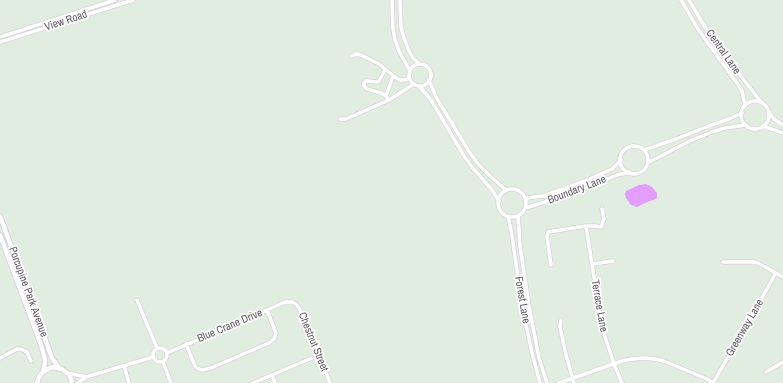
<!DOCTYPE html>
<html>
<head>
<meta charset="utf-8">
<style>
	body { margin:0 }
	canvas { display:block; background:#e0ede0 }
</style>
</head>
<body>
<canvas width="783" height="383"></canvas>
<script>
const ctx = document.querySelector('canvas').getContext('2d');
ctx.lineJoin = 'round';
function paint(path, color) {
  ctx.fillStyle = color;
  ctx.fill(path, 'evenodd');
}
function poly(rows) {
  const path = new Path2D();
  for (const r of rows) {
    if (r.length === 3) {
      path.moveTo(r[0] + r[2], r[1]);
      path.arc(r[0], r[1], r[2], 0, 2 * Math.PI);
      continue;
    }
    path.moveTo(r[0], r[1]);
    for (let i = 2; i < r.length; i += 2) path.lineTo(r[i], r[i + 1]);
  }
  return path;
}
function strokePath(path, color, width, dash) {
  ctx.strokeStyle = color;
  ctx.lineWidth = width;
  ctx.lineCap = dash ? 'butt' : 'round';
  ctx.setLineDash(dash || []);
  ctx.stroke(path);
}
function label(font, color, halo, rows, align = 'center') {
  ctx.font = font + ' "Archivo Narrow",sans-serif';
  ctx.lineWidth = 3.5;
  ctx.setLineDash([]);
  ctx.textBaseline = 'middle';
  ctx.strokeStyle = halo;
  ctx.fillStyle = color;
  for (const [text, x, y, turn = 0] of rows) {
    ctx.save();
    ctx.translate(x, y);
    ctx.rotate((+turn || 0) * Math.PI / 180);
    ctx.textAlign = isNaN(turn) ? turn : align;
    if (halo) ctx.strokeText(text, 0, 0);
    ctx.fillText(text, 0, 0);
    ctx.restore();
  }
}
paint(poly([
	[646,184,652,187,657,193,657,198,654,200,649,201,637,207,631,205,626,198,625,194,626,191,639,185]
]), '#e29dff');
const street = poly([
	[392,0,393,29,395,40,399,51,410,71],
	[400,0,401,27,404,38,408,49,413,58,420,64],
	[681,0,698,29,710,46,739,86,742,91,745,105],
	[689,0,708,32,723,53,761,102],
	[0,37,115,0],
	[0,42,133,0],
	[351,56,357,54,361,55,379,64,399,80,405,80,409,78],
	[420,75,11],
	[385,70,379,81,377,82,366,81,364,83,364,86,367,89,381,93,386,96,389,100],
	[429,80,436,97,470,153,479,165,490,176,506,190],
	[419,86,431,100,464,156,472,167,492,190,499,201],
	[386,96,393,76],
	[755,115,14],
	[769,112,774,119,783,125],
	[340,119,346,119,389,100,414,84],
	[763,126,783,133],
	[634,160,14],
	[644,150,676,139,706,127,729,119,742,113],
	[648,163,653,160,692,140,712,132,725,128,746,125],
	[512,203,14],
	[526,198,543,196,585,181,612,169,621,160],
	[525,208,552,200,582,190,617,175,629,172],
	[508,216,512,235,521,301,532,353,540,383],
	[518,216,520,246,529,306,539,358,547,383],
	[586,226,602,328,614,364,622,383],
	[723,262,754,262,758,263,783,277],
	[592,264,613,261],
	[551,265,547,236,548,232,586,226,594,226,601,227,604,219,602,209],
	[137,300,157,348],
	[561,320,560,327,566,355,574,383],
	[186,344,195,366,197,368,202,370,211,368,269,343,274,339,276,333,267,310],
	[160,355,7],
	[167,353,283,303,286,302,292,302,296,304,299,308,319,355,330,383],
	[0,358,17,349,21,349,27,352,31,361],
	[163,362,171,383],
	[124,366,129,383],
	[766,372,783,362],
	[68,373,86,377],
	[272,375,275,383],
	[78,383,86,377,153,357],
	[253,383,319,355],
	[559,383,622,361,632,359,644,358,655,359,664,361,707,379,713,383],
	[713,383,776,273]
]);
const secondary = poly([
	[0,216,52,358,59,368],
	[0,235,41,345,45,359,45,363,43,372],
	[37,383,39,377,43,372,50,368,54,367,62,369,67,373,70,376,72,383]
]);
strokePath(street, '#dad3db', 5);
strokePath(secondary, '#d4cbd5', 6);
strokePath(street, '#fff', 3.5);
strokePath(secondary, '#fff', 4.5);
label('11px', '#605962', '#fff', [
	["View Road",66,21,-18],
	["Central Lane",723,52,55],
	["Boundary Lane",577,190,-21],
	["Porcupine Park Avenue",28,292,70],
	["Forest Lane",522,300,80],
	["Terrace Lane",599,306,80],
	["Blue Crane Drive",230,326,-23],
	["Greenway Lane",745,328,-60],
	["Chestnut Street",313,342,68]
]);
</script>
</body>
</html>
